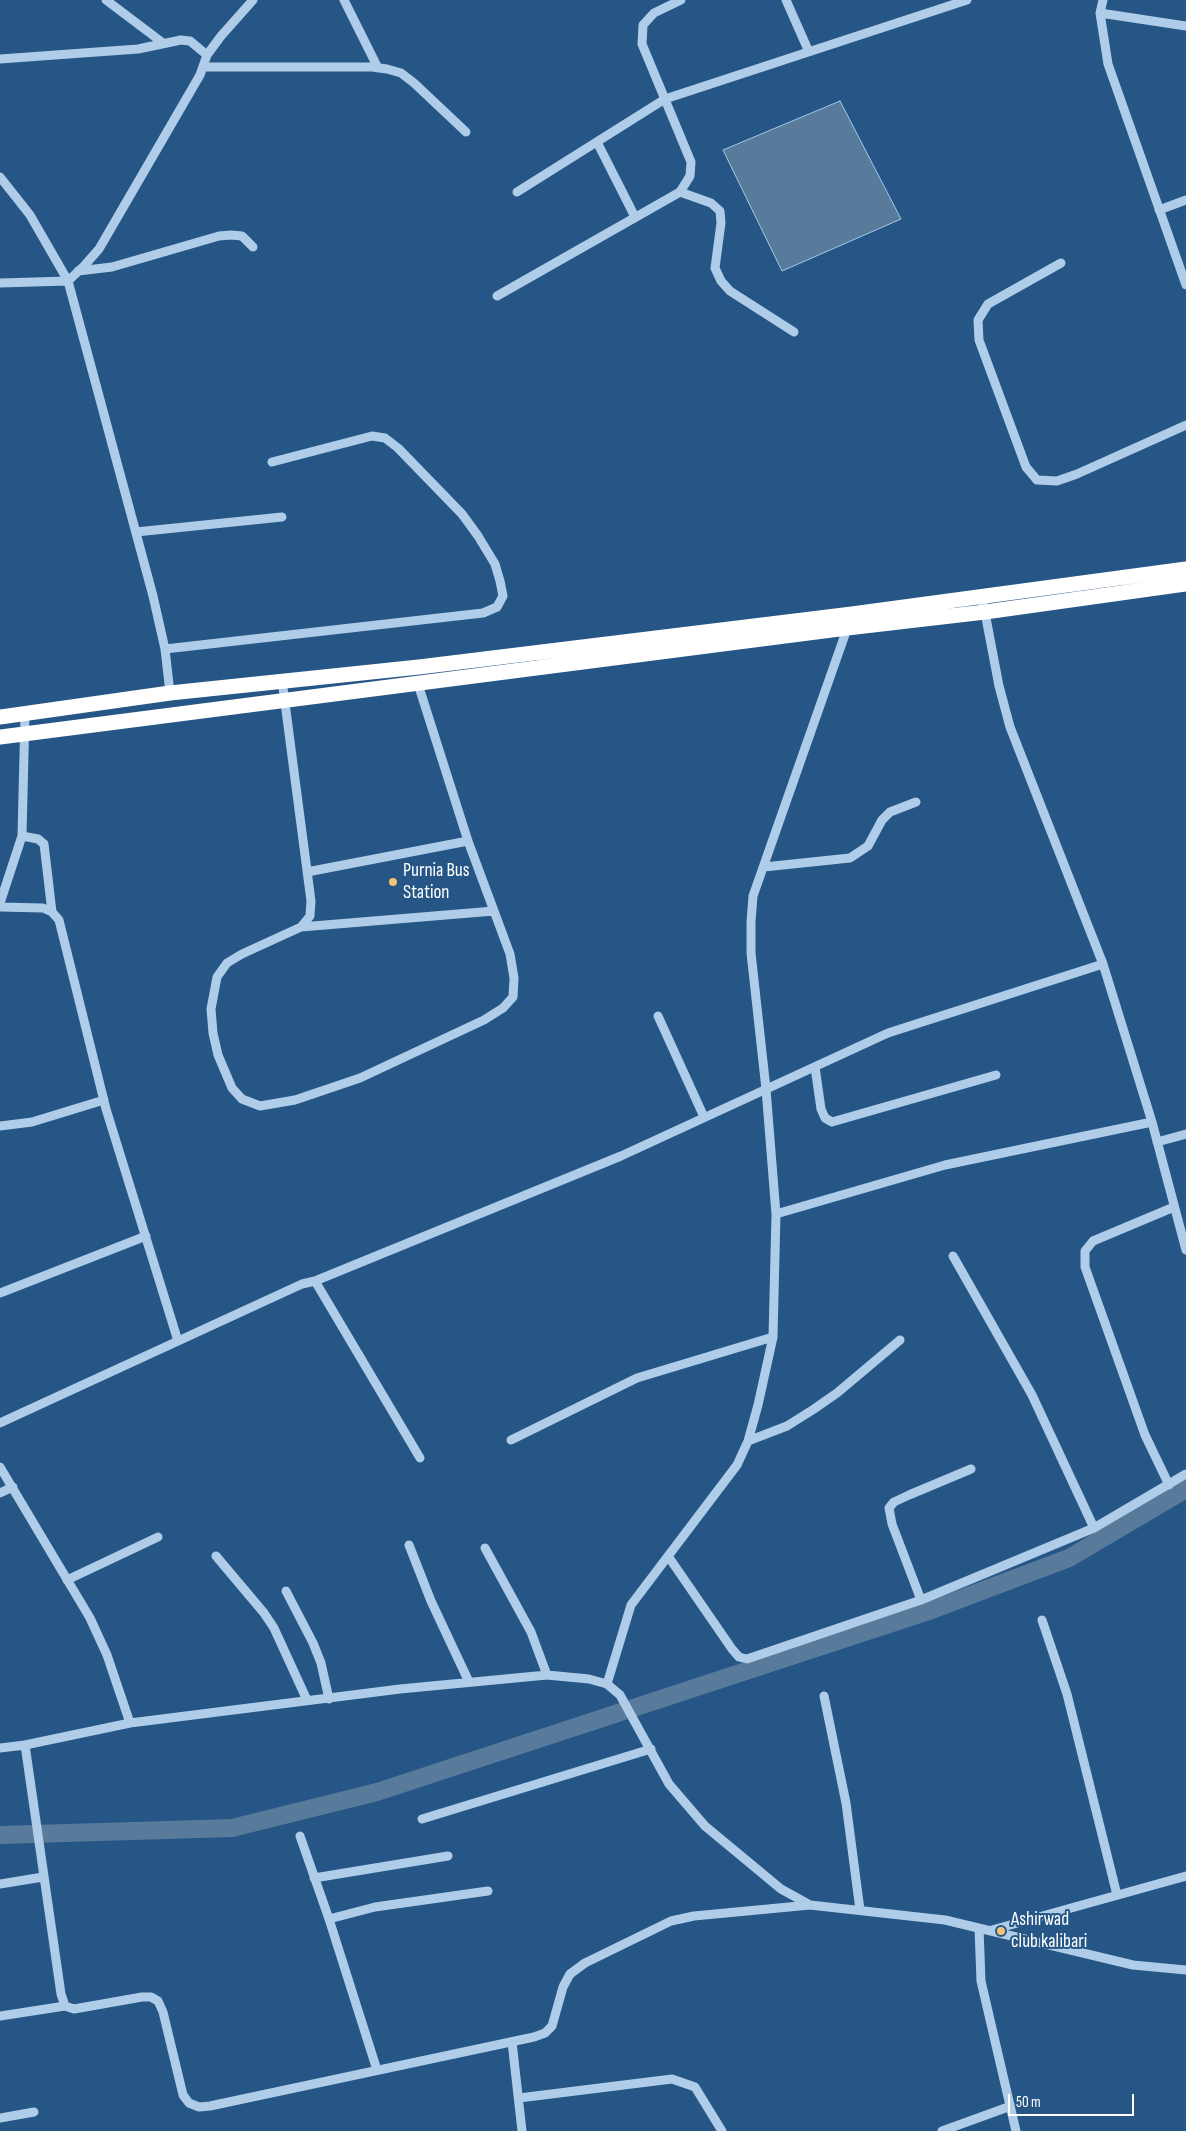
<!DOCTYPE html>
<html>
<head>
<meta charset="utf-8">
<style>
	body { margin:0 }
	#map { position:relative; width:1186px; height:2131px; overflow:hidden; background:#255685; font-family:"Sofia Sans Condensed",sans-serif }
	canvas { display:block }
	.scale { position:absolute; left:1008px; top:2094px; width:126px; height:22px; box-sizing:border-box; border:2px solid #fff; border-top:0; padding-left:6px; font-size:15px; line-height:18px; white-space:nowrap; color:#fff; -webkit-text-stroke:4px #255685; paint-order:stroke }
</style>
</head>
<body>
<div id="map">
<canvas width="1186" height="2131"></canvas>
<div class="scale">50 m</div>
</div>
<script>
const ctx = document.querySelector('canvas').getContext('2d');
ctx.lineJoin = 'round';
function paint(path, color) {
  ctx.fillStyle = color;
  ctx.fill(path, 'evenodd');
}
function poly(rows) {
  const path = new Path2D();
  for (const r of rows) {
    path.moveTo(r[0], r[1]);
    for (let i = 2; i < r.length; i += 2) path.lineTo(r[i], r[i + 1]);
  }
  return path;
}
function strokePath(path, color, width, dash) {
  ctx.strokeStyle = color;
  ctx.lineWidth = width;
  ctx.lineCap = dash ? 'butt' : 'round';
  ctx.setLineDash(dash || []);
  ctx.stroke(path);
}
function label(font, color, halo, rows, align = 'center') {
  ctx.font = font + ' "Sofia Sans Condensed",sans-serif';
  ctx.lineWidth = 4;
  ctx.setLineDash([]);
  ctx.textBaseline = 'middle';
  ctx.strokeStyle = halo;
  ctx.fillStyle = color;
  for (const [text, x, y, turn = 0] of rows) {
    ctx.save();
    ctx.translate(x, y);
    ctx.rotate((+turn || 0) * Math.PI / 180);
    ctx.textAlign = isNaN(turn) ? turn : align;
    if (halo) ctx.strokeText(text, 0, 0);
    ctx.fillText(text, 0, 0);
    ctx.restore();
  }
}
const water = poly([
	[840,101,901,219,782,271,723,150,840,101]
]);
paint(water, '#587a9b');
strokePath(water, '#a3c9e9', 1);
strokePath(poly([
	[0,1835,232,1828,377,1792,926,1612,1069,1558,1186,1489]
]), '#587a9b', 18);
strokePath(poly([
	[106,0,163,43],
	[344,0,378,68],
	[786,0,809,52],
	[1103,0,1100,13,1108,64,1186,285],
	[1100,13,1186,26],
	[0,59,138,49,181,40,190,41,207,55],
	[203,67,372,67,387,69,401,73,414,83,466,132],
	[597,142,635,217],
	[0,177,30,215,68,281,153,596,165,649,170,693],
	[517,192,665,99,967,0],
	[680,192,711,203,720,211,721,223,715,268,721,281,730,291,794,332],
	[1159,210,1186,200],
	[1061,263,988,304,978,320,979,340,1026,467,1037,480,1057,481,1077,474,1186,425],
	[78,271,112,267,219,236,231,235,242,236,253,247],
	[0,283,68,281,84,266,99,249,200,75,207,55,221,36,253,0],
	[497,296,680,192,690,176,691,162,642,44,643,25,654,13,681,0],
	[136,532,282,517],
	[982,597,999,686,1010,727,1103,964,1152,1122,1186,1250],
	[165,649,483,613,497,607,503,596,500,581,495,564,478,536,462,514,398,448,385,438,372,436,272,462],
	[282,680,311,901,310,916,301,927,242,954,227,963,217,977,211,1009,213,1033,218,1055,232,1088,242,1099,260,1106,295,1100,360,1078,484,1020,503,1008,513,997,514,978,510,954,468,841,418,684],
	[22,836,38,839,44,844,52,912],
	[764,867,850,858,868,846,882,820,890,812,916,802],
	[307,872,468,841],
	[0,903,22,836,25,714],
	[0,907,43,908,52,912,59,920,106,1109,178,1341],
	[301,927,494,911],
	[658,1016,704,1117],
	[815,1067,821,1109,825,1118,832,1122,996,1075],
	[0,1126,32,1122,104,1100],
	[1157,1142,1186,1134],
	[776,1214,945,1165,1152,1122],
	[953,1256,1032,1395,1094,1528],
	[315,1281,420,1458],
	[0,1293,146,1236],
	[0,1423,302,1284,315,1281,621,1156,888,1033,1103,964],
	[511,1440,637,1378,773,1337],
	[748,1441,787,1426,814,1409,837,1393,900,1340],
	[0,1467,90,1618,107,1655,130,1723],
	[1169,1485,1145,1435,1085,1267,1085,1251,1093,1241,1174,1207],
	[0,1493,13,1487],
	[409,1545,431,1601,469,1682],
	[485,1548,531,1632,547,1675],
	[216,1556,264,1613,274,1628,307,1700],
	[668,1556,732,1649,739,1657,747,1659,921,1600,1094,1528,1186,1474],
	[67,1580,158,1537],
	[286,1591,313,1643,321,1663,329,1699],
	[921,1600,892,1524,889,1508,894,1502,909,1495,971,1469],
	[1042,1620,1067,1694,1117,1895],
	[607,1684,631,1605,737,1465,748,1441,758,1405,773,1337,776,1214,766,1089,751,953,751,922,753,896,848,626],
	[824,1696,846,1803,860,1910],
	[25,1745,61,1994,65,2006,74,2009,142,1997,151,1997,158,2001,163,2012,183,2095,189,2103,199,2107,210,2106,534,2037,545,2033,552,2026,563,1987,570,1974,585,1963,671,1921,694,1916,810,1905],
	[0,1748,25,1745,130,1723,400,1689,547,1675,589,1679,607,1684,620,1695,669,1784,705,1826,781,1889,810,1905,945,1920,1133,1965,1186,1970],
	[422,1819,651,1749],
	[300,1836,329,1919,377,2070],
	[314,1878,448,1856],
	[0,1884,43,1877],
	[329,1919,375,1907,488,1891],
	[979,1928,981,1981,1016,2131],
	[992,1930,1186,1876],
	[0,2016,65,2006],
	[512,2042,522,2131],
	[519,2098,672,2079,695,2087,722,2131],
	[0,2118,34,2112],
	[942,2131,1011,2106]
]), '#afcde8', 9);
strokePath(poly([
	[0,717,170,693,419,667,852,614,1186,569],
	[0,737,847,628,985,612,1186,584]
]), '#fff', 15);
for (const [x, y, r, color] of [
	[393,882,5,"#f2c473"],
	[1001,1931,5,"#f2c473"]
]) {
  const dot = new Path2D();
  dot.arc(x, y, r, 0, 2 * Math.PI);
  ctx.fillStyle = color;
  ctx.fill(dot);
  strokePath(dot, '#255685', 2);
}
label('19px', '#fff', '#255685', [
	["Purnia Bus",403,871],
	["Station",403,893],
	["Ashirwad",1011,1920],
	["club kalibari",1011,1942]
], 'left');
</script>
</body>
</html>
